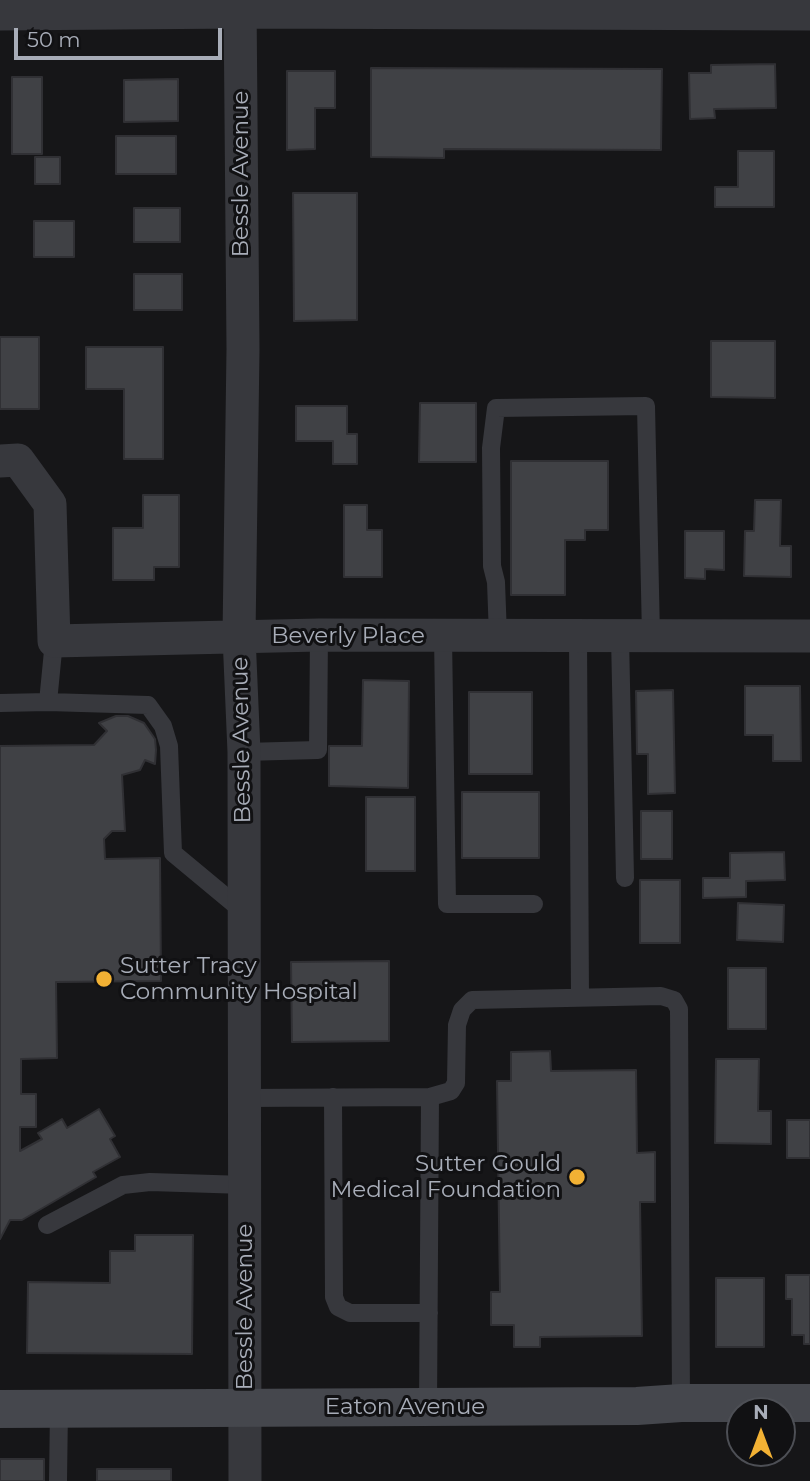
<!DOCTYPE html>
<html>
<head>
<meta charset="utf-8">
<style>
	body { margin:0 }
	#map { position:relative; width:810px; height:1481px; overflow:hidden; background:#161618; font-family:Montserrat,sans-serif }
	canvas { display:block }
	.north { position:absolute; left:726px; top:1397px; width:70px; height:70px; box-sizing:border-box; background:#111113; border:2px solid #4d4f55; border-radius:50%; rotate:0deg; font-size:19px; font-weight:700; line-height:28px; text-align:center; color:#a8adb8 }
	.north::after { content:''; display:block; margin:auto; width:24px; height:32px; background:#f2b134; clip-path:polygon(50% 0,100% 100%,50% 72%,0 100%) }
	.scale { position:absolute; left:14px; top:28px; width:208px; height:32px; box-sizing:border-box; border:4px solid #a8adb8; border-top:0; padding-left:9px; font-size:21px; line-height:24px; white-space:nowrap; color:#a8adb8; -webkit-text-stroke:5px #111113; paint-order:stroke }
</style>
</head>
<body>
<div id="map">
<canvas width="810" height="1481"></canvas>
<div class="north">N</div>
<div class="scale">50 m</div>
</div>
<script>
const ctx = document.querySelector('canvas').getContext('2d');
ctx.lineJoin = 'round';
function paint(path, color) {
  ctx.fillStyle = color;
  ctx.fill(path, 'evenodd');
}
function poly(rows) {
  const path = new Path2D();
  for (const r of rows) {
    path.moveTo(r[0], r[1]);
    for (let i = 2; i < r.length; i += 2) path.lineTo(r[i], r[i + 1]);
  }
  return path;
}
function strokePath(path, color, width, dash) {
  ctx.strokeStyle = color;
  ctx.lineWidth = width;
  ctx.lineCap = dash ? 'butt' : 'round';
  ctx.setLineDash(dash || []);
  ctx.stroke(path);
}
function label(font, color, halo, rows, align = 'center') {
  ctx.font = font + ' Montserrat,sans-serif';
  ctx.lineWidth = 6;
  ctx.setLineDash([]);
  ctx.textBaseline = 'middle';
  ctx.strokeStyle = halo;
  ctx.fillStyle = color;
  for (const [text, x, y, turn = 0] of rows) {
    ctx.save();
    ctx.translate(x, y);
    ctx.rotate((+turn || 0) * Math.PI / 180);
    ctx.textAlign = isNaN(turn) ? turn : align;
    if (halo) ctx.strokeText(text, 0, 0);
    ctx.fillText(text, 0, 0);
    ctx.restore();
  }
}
const building = poly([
	[775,64,776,108,714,109,715,118,690,119,689,73,711,73,711,65,775,64],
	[371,68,662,69,661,150,444,149,444,158,371,157,371,68],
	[287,71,335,71,335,108,315,108,315,149,287,150,287,71],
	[12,77,42,77,42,154,12,154,12,77],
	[178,79,178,121,124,122,124,80,178,79],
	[116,136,176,136,176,174,116,174,116,136],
	[738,151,774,151,774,207,715,207,715,187,738,187,738,151],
	[35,157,60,157,60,184,35,184,35,157],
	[293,193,357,193,357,320,294,321,293,193],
	[134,208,180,208,180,242,134,242,134,208],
	[34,221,74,221,74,257,34,257,34,221],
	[134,274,182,274,182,310,134,310,134,274],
	[0,337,39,337,39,409,0,409,0,337],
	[711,341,775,341,775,398,711,397,711,341],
	[86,347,163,347,163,459,124,459,124,389,86,389,86,347],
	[420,403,476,403,476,462,419,462,420,403],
	[296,406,347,406,347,434,357,434,357,464,333,464,333,441,296,441,296,406],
	[511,461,608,461,608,530,585,530,585,540,565,540,565,595,511,595,511,461],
	[143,495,179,495,179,567,154,567,154,580,113,580,113,528,143,528,143,495],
	[755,500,781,500,780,546,791,546,791,577,744,576,745,531,754,531,755,500],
	[344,505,367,505,367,530,382,530,382,577,344,577,344,505],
	[685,531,724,531,724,570,705,569,705,579,685,578,685,531],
	[363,680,409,681,408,788,329,786,329,746,362,746,363,680],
	[745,686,800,686,801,761,773,761,773,735,745,735,745,686],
	[673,690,675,793,648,794,648,754,637,754,636,691,673,690],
	[469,692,532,692,532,774,469,774,469,692],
	[116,716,128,716,144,723,155,739,156,750,155,764,145,760,140,770,122,775,125,831,112,831,104,839,105,859,160,858,161,981,56,982,57,1058,21,1059,21,1094,36,1094,36,1127,20,1127,20,1151,42,1139,38,1133,62,1119,67,1128,99,1109,115,1136,110,1139,120,1157,93,1172,96,1177,22,1220,10,1220,0,1239,0,746,94,745,107,731,99,723,116,716],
	[462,792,539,792,539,858,462,858,462,792],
	[366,797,415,797,415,871,366,871,366,797],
	[641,811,672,811,672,859,641,859,641,811],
	[784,852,785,880,746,881,746,897,703,898,703,878,730,878,730,853,784,852],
	[640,880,680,880,680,943,640,943,640,880],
	[738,903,784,905,783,942,737,940,738,903],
	[389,961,389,1041,292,1042,291,962,389,961],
	[728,968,766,968,766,1029,728,1029,728,968],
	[550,1051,551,1071,636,1070,637,1153,655,1152,655,1202,640,1202,642,1336,540,1337,540,1347,514,1347,514,1325,491,1325,491,1292,500,1292,497,1081,511,1081,511,1052,550,1051],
	[716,1059,759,1059,758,1111,771,1111,771,1144,715,1143,716,1059],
	[787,1120,810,1120,810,1158,787,1158,787,1120],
	[135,1235,193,1235,192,1354,27,1353,28,1282,110,1283,110,1251,135,1251,135,1235],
	[786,1275,810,1275,810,1344,804,1344,804,1335,792,1335,792,1299,786,1299,786,1275],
	[716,1278,764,1278,764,1347,716,1347,716,1278],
	[0,1459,44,1459,44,1481,0,1481,0,1459],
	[97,1469,171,1469,171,1481,97,1481,97,1469]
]);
paint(building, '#404145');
strokePath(building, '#303034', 2);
strokePath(poly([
	[443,636,447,904,534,904],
	[498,636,496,582,492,566,491,448,496,408,646,406,651,636],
	[578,636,580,997],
	[620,636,625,878],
	[48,702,148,705,163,726,169,746,173,853,244,912],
	[0,703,48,702,54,641],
	[244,752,318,750,319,635],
	[333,1097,334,1297,338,1307,350,1313,429,1313],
	[430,1097,451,1091,456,1083,457,1025,462,1010,472,1000,661,996,674,1000,679,1009,681,1403],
	[244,1098,430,1097,428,1407],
	[47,1225,123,1185,150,1182,245,1185],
	[58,1481,59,1409]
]), '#37383d', 18);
strokePath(poly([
	[240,0,243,349,239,636,244,752,245,1481],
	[0,14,240,12,810,14],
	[0,461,18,460,50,504,54,641,319,635,810,636]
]), '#37383d', 33);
strokePath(poly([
	[0,1409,637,1406,681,1403,810,1403]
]), '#45474d', 38);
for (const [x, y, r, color] of [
	[104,979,9,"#f2b134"],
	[577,1177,9,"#f2b134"]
]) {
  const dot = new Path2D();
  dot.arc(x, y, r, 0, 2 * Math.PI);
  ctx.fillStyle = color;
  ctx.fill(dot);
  strokePath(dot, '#111113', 2.5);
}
label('23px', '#a8adb8', '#111113', [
	["Bessle Avenue",241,174,-90],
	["Beverly Place",348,636],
	["Bessle Avenue",242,740,-91],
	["Bessle Avenue",245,1307,-90],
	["Eaton Avenue",405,1407]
]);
label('23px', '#a8adb8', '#111113', [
	["Sutter Tracy",120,966],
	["Community Hospital",120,992],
	["Sutter Gould",561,1164,"right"],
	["Medical Foundation",561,1190,"right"]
], 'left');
</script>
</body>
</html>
